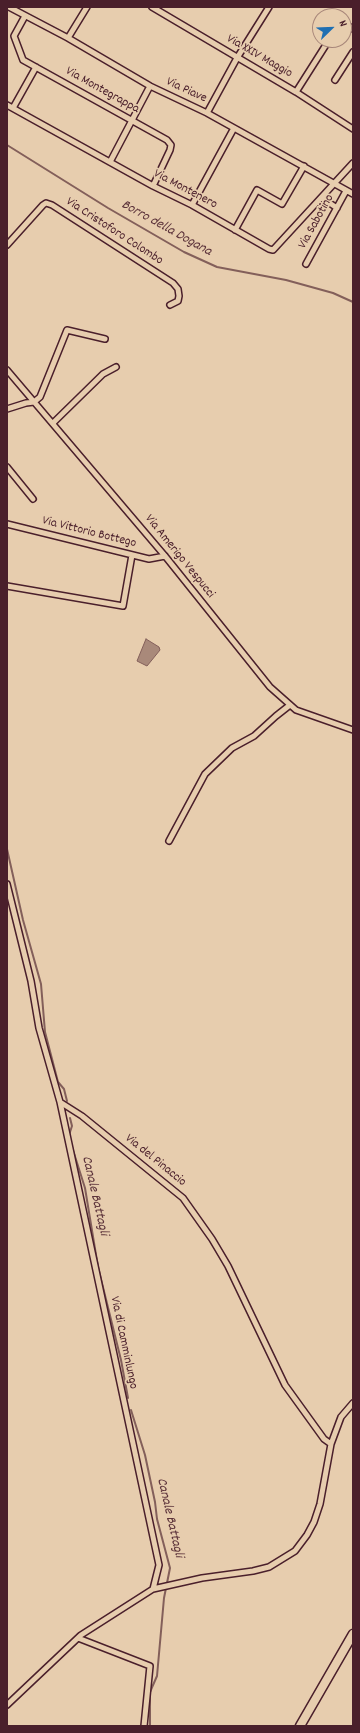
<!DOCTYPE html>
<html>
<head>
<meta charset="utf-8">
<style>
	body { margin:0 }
	#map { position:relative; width:360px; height:1733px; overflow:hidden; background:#e7cdae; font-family:Dekko,sans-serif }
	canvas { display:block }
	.frame { position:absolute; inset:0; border:8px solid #4a1f2b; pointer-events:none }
	.north { position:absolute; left:312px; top:8px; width:40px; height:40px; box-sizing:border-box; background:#e7cdae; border:1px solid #a8877a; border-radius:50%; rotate:67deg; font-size:11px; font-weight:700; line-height:16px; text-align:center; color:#4a1f2b }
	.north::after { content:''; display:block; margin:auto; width:14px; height:18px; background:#1f6fb2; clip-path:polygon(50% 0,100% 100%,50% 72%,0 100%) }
</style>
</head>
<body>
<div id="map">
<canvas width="360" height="1733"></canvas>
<div class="frame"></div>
<div class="north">N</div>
</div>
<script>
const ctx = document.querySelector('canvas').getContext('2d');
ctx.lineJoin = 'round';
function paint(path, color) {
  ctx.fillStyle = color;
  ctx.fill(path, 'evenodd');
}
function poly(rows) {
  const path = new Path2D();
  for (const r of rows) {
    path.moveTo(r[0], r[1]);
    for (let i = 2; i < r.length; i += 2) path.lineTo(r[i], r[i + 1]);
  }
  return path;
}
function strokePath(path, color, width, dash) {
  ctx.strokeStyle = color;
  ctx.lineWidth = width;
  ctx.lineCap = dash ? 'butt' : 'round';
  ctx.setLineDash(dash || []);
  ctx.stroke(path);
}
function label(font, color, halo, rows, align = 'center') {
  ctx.font = font + ' Dekko,sans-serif';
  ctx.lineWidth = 3.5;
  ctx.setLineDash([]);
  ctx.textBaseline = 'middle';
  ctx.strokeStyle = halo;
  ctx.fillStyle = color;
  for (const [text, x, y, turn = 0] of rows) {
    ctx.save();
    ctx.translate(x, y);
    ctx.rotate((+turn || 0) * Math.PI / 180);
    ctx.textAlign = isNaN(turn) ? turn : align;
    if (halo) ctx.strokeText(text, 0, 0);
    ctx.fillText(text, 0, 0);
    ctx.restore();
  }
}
const water = poly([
	[146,639,159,647,160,650,147,666,137,661,146,639]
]);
paint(water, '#a9897a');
strokePath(water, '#835f5a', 1);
strokePath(poly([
	[7,145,108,208,184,252,217,267,286,280,333,293,353,302],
	[7,849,23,920,41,984,45,1032,58,1082,64,1089,67,1101],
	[69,1135,72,1126,70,1118],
	[72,1147,85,1188,98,1267,121,1360,128,1398],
	[131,1410,145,1455,155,1502,157,1519,170,1568,164,1598,157,1676,150,1692,150,1726]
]), '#835f5a', 2);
const street = poly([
	[9,7,68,38,150,86,207,113,353,194],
	[152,7,296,92,353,129],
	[25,16,14,36,23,60,167,140,171,145,170,150,153,186],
	[344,23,353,29],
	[68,38,87,7],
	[335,80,353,52],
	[296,92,329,40],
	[7,105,153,186,192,205,269,249,273,250,353,163],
	[13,108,36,67],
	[207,113,237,58,269,7],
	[110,162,150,86],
	[322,198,337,208],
	[192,205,234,128],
	[235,230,257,190,282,204,304,166],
	[7,245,43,205,46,203,52,205,173,283,178,289,179,296,178,301,170,305],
	[306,264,346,191],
	[7,370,165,556,270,687,296,710,353,730],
	[34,402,40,397,67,330,105,339],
	[7,409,26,403,34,402],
	[53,423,103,374,116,367],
	[7,467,33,499],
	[7,524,149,559,165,556],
	[7,586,123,606,132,555],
	[169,841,205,774,232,748,254,736,276,716,290,705],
	[7,884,31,981,39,1028,60,1102,82,1116,183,1198,212,1239,228,1266,285,1385,324,1439,331,1444],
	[60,1102,159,1565,153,1589],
	[78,1638,150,1666,144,1726],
	[7,1705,81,1635,153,1589,202,1578,253,1571,269,1567,295,1551,307,1535,314,1522,320,1504,331,1444,341,1417,353,1403]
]);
const primary = poly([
	[300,1726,353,1634]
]);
strokePath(street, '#4a1f2b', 8);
strokePath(primary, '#4a1f2b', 11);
strokePath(street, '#e7cdae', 5);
strokePath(primary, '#e7cdae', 8);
label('13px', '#4a1f2b', '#e7cdae', [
	["Via XXIV Maggio",259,57,30],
	["Via Montegrappa",102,91,29],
	["Via Piave",186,91,25],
	["Via Montenero",185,190,28],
	["Via Sabotino",317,222,-61],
	["Via Cristoforo Colombo",114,232,33],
	["Via Vittorio Bottego",89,533,14],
	["Via Amerigo Vespucci",179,557,51],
	["Via del Pinaccio",155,1161,39],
	["Via di Camminlungo",123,1343,78]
]);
label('italic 14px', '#5d343b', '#e7cdae', [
	["Borro della Dogana",166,229,29],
	["Canale Battagli",94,1196,77],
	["Canale Battagli",169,1518,77]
]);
</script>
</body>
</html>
